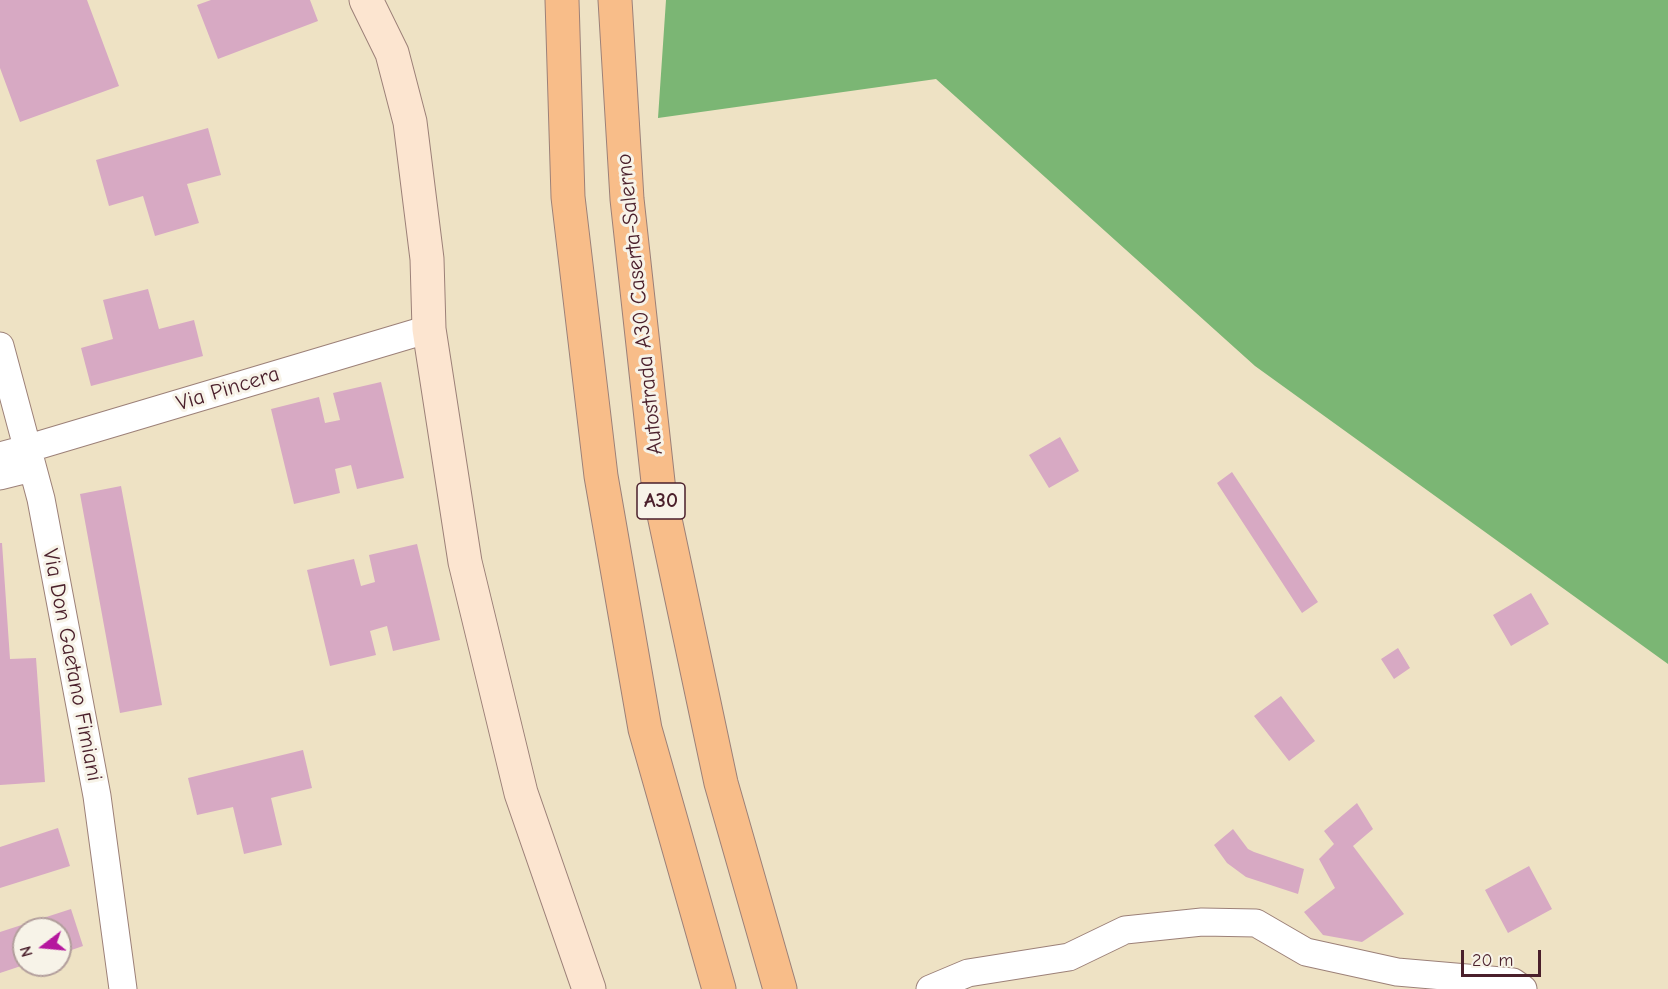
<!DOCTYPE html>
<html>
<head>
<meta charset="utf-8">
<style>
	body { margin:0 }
	#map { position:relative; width:1668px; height:989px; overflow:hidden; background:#eee2c4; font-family:"Comic Neue",sans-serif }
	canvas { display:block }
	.north { position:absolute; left:12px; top:917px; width:60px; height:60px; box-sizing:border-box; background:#f7f3e8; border:2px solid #b29e9c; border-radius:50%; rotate:254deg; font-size:16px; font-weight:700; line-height:24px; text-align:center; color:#4a1f2b }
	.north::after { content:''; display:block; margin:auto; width:21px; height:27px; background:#b5179e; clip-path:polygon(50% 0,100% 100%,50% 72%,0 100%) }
	.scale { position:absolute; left:1461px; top:950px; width:80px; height:27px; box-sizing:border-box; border:3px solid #4a1f2b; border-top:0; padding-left:8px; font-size:18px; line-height:21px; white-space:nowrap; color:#4a1f2b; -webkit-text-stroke:4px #f7f3e8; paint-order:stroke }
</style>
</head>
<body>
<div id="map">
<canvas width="1668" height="989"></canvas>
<div class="north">N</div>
<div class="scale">20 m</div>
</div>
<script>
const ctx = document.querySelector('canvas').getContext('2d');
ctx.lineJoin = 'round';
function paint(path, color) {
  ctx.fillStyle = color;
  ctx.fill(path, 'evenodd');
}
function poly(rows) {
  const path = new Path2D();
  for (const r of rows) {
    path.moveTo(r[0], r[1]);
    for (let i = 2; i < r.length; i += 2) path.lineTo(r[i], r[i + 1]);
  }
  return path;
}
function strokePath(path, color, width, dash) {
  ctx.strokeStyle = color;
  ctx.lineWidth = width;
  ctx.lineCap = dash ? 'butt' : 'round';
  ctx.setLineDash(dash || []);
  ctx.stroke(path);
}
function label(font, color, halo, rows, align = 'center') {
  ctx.font = font + ' "Comic Neue",sans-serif';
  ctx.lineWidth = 6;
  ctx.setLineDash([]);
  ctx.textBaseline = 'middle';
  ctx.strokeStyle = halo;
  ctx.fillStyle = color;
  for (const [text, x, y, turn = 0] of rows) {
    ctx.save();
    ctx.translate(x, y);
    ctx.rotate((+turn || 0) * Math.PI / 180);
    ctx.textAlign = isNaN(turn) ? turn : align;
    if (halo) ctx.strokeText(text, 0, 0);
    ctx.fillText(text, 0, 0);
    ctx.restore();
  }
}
paint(poly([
	[666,0,1668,0,1668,664,1255,366,936,79,658,118]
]), '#7bb674');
paint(poly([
	[0,0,87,0,119,86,20,122,0,68],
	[211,0,310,0,318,21,218,59,197,5],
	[208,128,221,175,187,184,199,223,155,236,143,196,109,206,96,160],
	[148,289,159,329,194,320,203,356,91,386,81,348,113,339,103,300],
	[381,382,404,478,357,489,351,465,335,469,340,493,294,504,271,409,319,397,325,423,340,420,333,393],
	[1060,437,1079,471,1049,488,1029,455],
	[1232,472,1318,602,1302,613,1217,483],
	[121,486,162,705,120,713,80,494],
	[0,543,2,543,10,659,36,658,45,782,0,785],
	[417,544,440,640,393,651,387,626,370,631,376,655,330,666,307,570,354,559,361,586,375,582,369,555],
	[1531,593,1549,624,1511,646,1493,615],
	[1398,648,1410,668,1394,679,1381,659],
	[1281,696,1315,741,1289,761,1254,716],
	[303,750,312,788,271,798,282,845,244,854,233,807,197,815,188,778],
	[1357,803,1373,829,1353,846,1404,914,1362,942,1323,935,1304,912,1335,888,1319,859,1334,844,1324,831],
	[58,828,70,866,0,888,0,847],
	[1233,829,1248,849,1254,852,1304,869,1298,894,1246,877,1227,863,1214,845],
	[1529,866,1552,909,1508,933,1485,890],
	[71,909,83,946,60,954,60,929,24,929,24,965,0,973,0,932]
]), '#d7a9c3');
const street = poly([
	[0,346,41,499,97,796,123,989],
	[0,456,26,449,429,329],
	[0,476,32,468],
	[930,989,968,973,1069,957,1125,930,1202,922,1256,923,1306,952,1397,972,1513,982,1523,989]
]);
const secondary = poly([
	[366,0,392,53,410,122,427,259,429,329,465,562,521,793,589,989]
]);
const highway = poly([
	[562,0,568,197,601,476,645,729,719,989],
	[615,0,627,199,659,491,721,783,780,989]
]);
strokePath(street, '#9c8078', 29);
strokePath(secondary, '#9c8078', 35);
strokePath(highway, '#9c8078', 35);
strokePath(street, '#fff', 27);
strokePath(secondary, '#fce5d0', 33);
strokePath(highway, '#f8bd89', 33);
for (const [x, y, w] of [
	[661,501,48]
]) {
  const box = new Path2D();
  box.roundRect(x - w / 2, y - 18, w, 36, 4.5);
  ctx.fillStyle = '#f7f3e8';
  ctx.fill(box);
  strokePath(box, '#4a1f2b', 1.5);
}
label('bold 21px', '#4a1f2b', null, [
	["A30",661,501]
]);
label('22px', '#4a1f2b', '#f7f3e8', [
	["Autostrada A30 Caserta-Salerno",640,304,-96],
	["Via Pincera",228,389,-17],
	["Via Don Gaetano Fimiani",72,665,79]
]);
</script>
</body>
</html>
